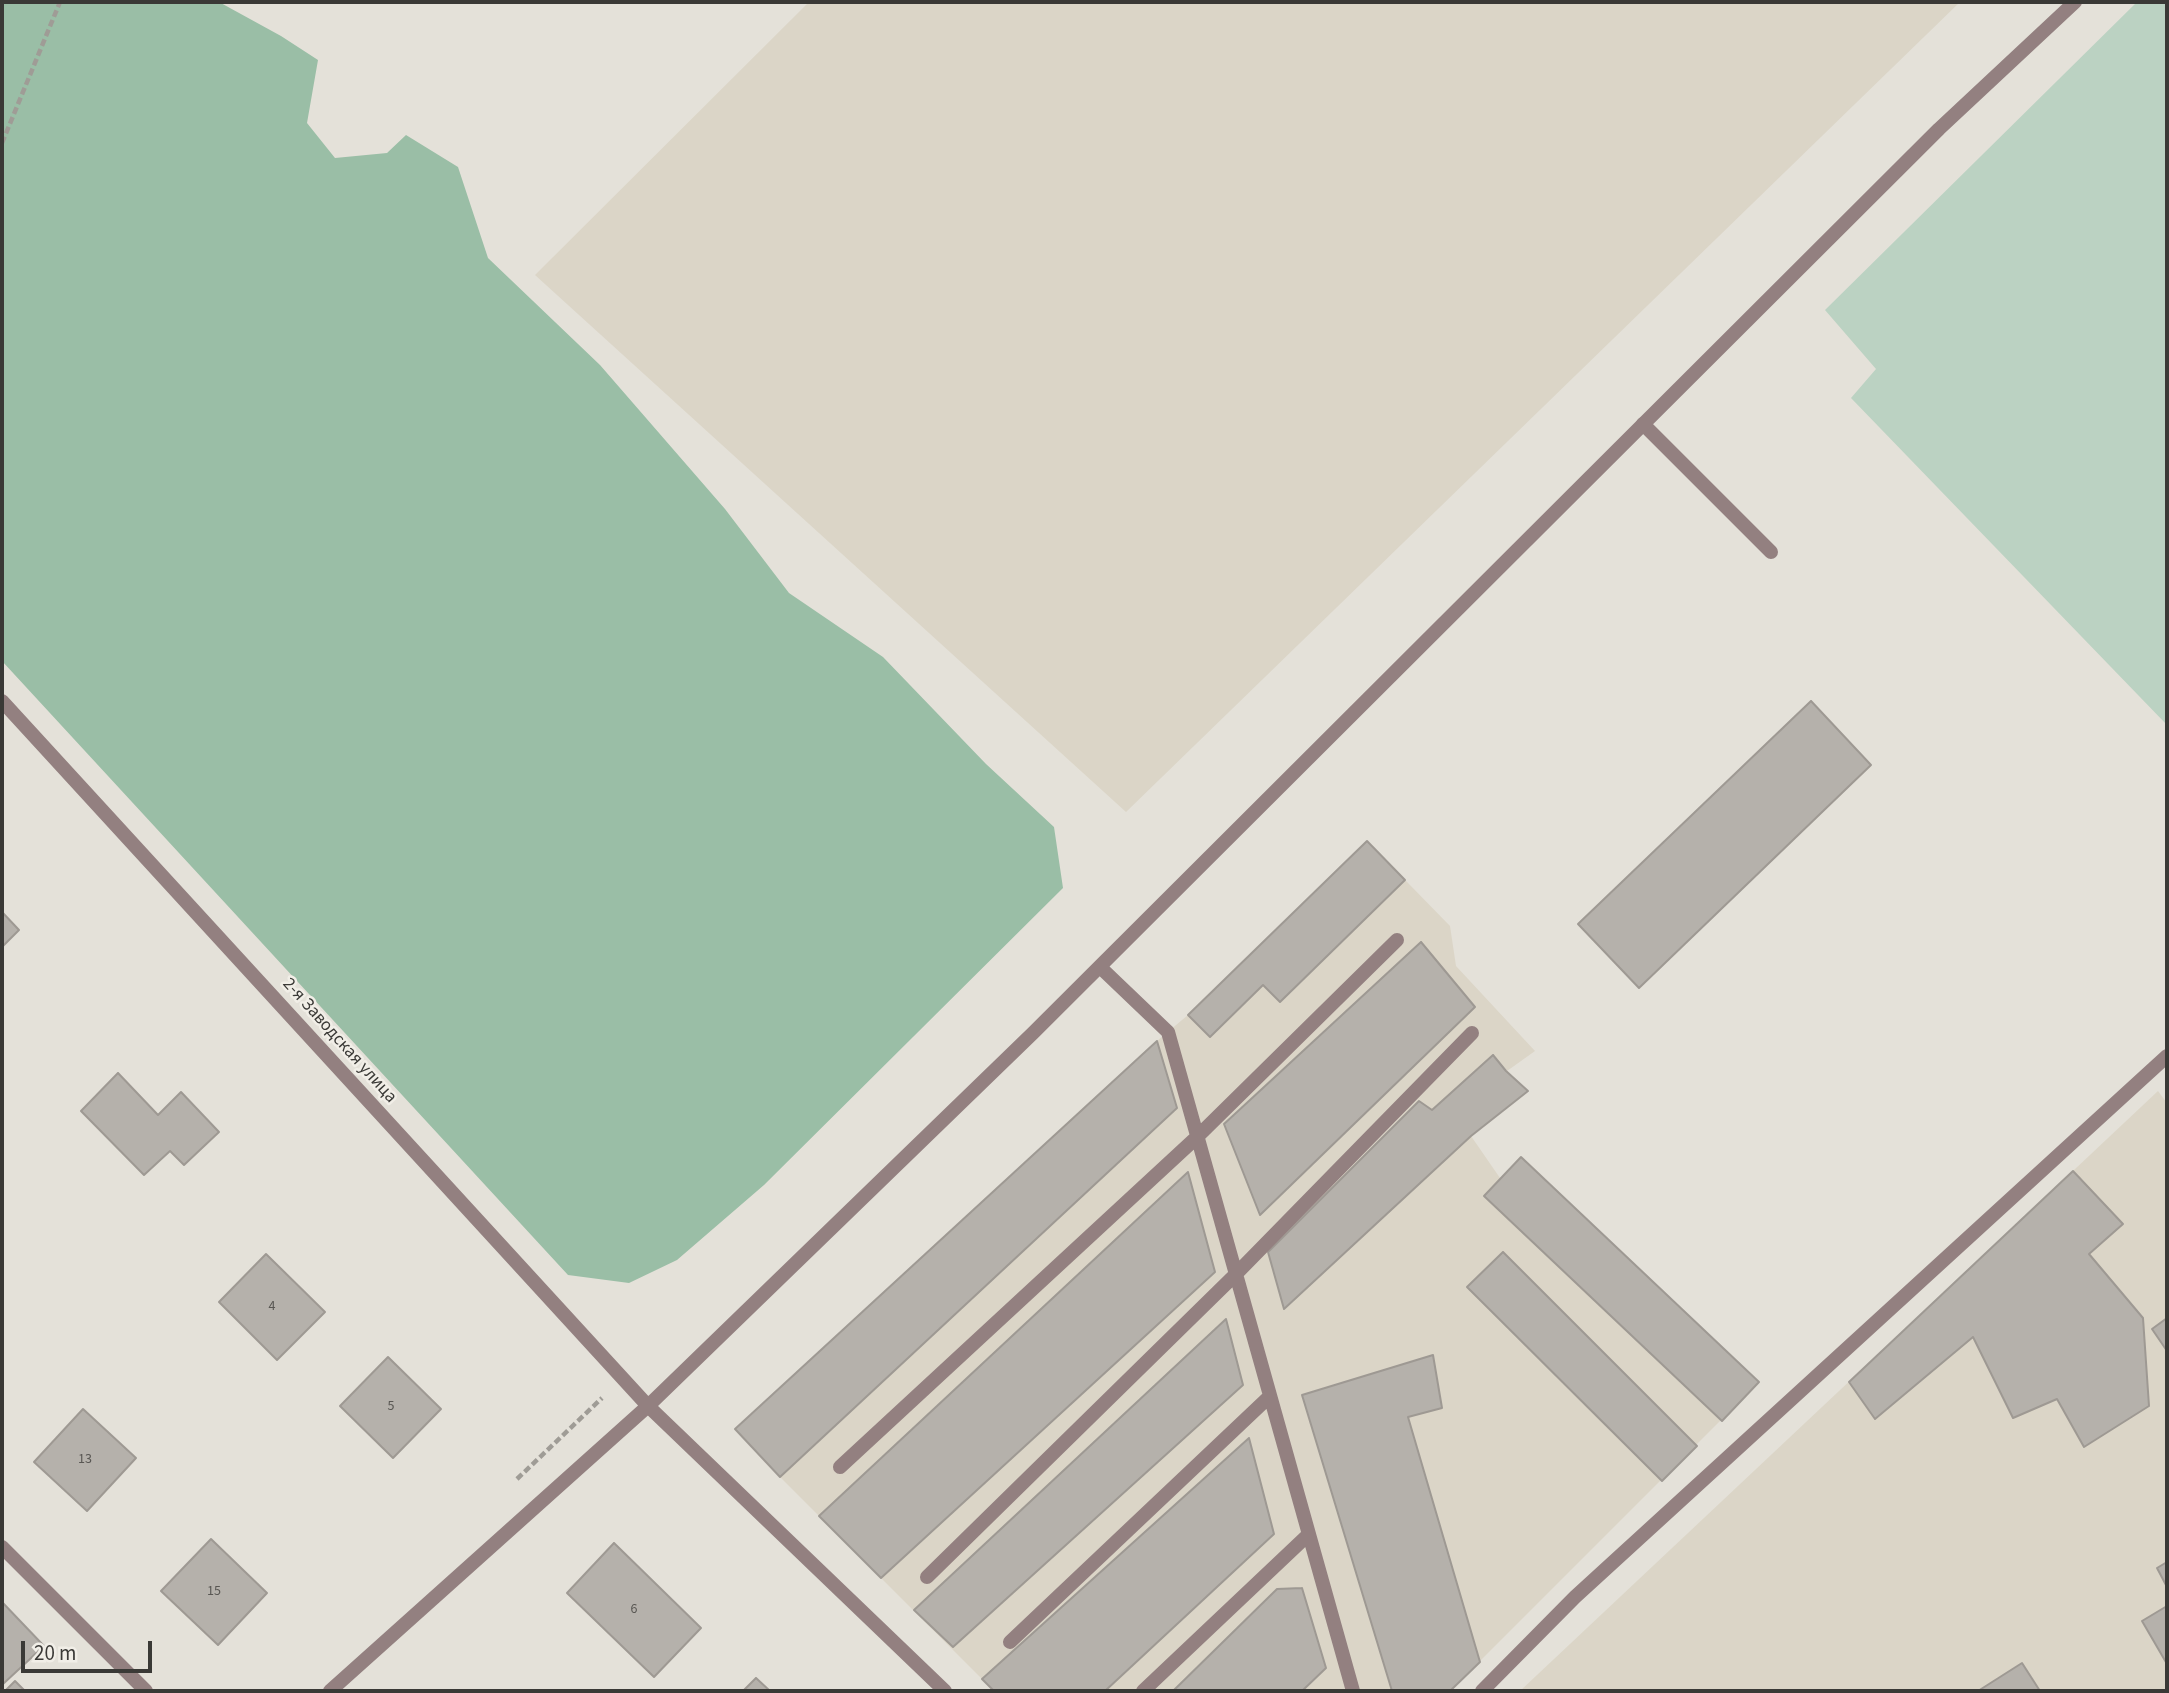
<!DOCTYPE html>
<html>
<head>
<meta charset="utf-8">
<style>
	body { margin:0 }
	#map { position:relative; width:2169px; height:1693px; overflow:hidden; background:#e4e1d9; font-family:"Source Sans 3",sans-serif }
	canvas { display:block }
	.frame { position:absolute; inset:0; border:4px solid #3a3936; pointer-events:none }
	.scale { position:absolute; left:21px; top:1641px; width:131px; height:32px; box-sizing:border-box; border:4px solid #3a3936; border-top:0; padding-left:9px; font-size:21px; line-height:24px; white-space:nowrap; color:#3a3936; -webkit-text-stroke:5px #f1eee7; paint-order:stroke }
</style>
</head>
<body>
<div id="map">
<canvas width="2169" height="1693"></canvas>
<div class="frame"></div>
<div class="scale">20 m</div>
</div>
<script>
const ctx = document.querySelector('canvas').getContext('2d');
ctx.lineJoin = 'round';
function paint(path, color) {
  ctx.fillStyle = color;
  ctx.fill(path, 'evenodd');
}
function poly(rows) {
  const path = new Path2D();
  for (const r of rows) {
    path.moveTo(r[0], r[1]);
    for (let i = 2; i < r.length; i += 2) path.lineTo(r[i], r[i + 1]);
  }
  return path;
}
function strokePath(path, color, width, dash) {
  ctx.strokeStyle = color;
  ctx.lineWidth = width;
  ctx.lineCap = dash ? 'butt' : 'round';
  ctx.setLineDash(dash || []);
  ctx.stroke(path);
}
function label(font, color, halo, rows, align = 'center') {
  ctx.font = font + ' "Source Sans 3",sans-serif';
  ctx.lineWidth = 5;
  ctx.setLineDash([]);
  ctx.textBaseline = 'middle';
  ctx.strokeStyle = halo;
  ctx.fillStyle = color;
  for (const [text, x, y, turn = 0] of rows) {
    ctx.save();
    ctx.translate(x, y);
    ctx.rotate((+turn || 0) * Math.PI / 180);
    ctx.textAlign = isNaN(turn) ? turn : align;
    if (halo) ctx.strokeText(text, 0, 0);
    ctx.fillText(text, 0, 0);
    ctx.restore();
  }
}
paint(poly([
	[809,2,1960,2,1126,812,535,275],
	[1367,841,1450,926,1456,966,1535,1051,1507,1071,1528,1091,1471,1136,1500,1178,1521,1157,1759,1382,1450,1691,994,1691,780,1477,735,1429,1157,1041,1188,1015],
	[2158,1091,2167,1103,2167,1691,1520,1691]
]), '#dbd5c7');
paint(poly([
	[2137,2,2167,2,2167,725,1851,398,1876,369,1825,310]
]), '#bbd2c2');
paint(poly([
	[2,2,219,2,281,36,318,60,307,123,335,158,387,153,406,135,458,167,488,258,600,365,725,509,789,593,883,657,986,764,1054,827,1063,888,764,1185,677,1260,629,1283,568,1275,2,661]
]), '#9abea6');
const building = poly([
	[1811,701,1871,765,1639,988,1578,924,1811,701],
	[1367,841,1405,880,1280,1002,1263,985,1210,1037,1188,1015,1367,841],
	[2,912,19,930,2,947,2,912],
	[1421,942,1475,1007,1260,1215,1224,1124,1421,942],
	[1157,1041,1177,1108,780,1477,735,1429,1157,1041],
	[1493,1055,1506,1071,1528,1091,1471,1136,1284,1309,1268,1252,1419,1101,1432,1110,1493,1055],
	[118,1073,158,1115,181,1092,219,1132,184,1165,170,1151,144,1175,81,1111,118,1073],
	[1521,1157,1759,1382,1722,1421,1484,1196,1521,1157],
	[2073,1171,2123,1224,2089,1254,2143,1318,2149,1406,2084,1447,2057,1399,2013,1418,1973,1337,1875,1419,1849,1382,2073,1171],
	[1188,1172,1215,1272,881,1578,819,1516,1188,1172],
	[1503,1252,1697,1446,1662,1481,1467,1287,1503,1252],
	[266,1254,325,1312,277,1360,219,1302,266,1254],
	[2167,1318,2167,1351,2152,1329,2167,1318],
	[1226,1319,1243,1385,953,1647,914,1610,1226,1319],
	[1433,1355,1442,1408,1408,1417,1480,1662,1450,1691,1392,1691,1302,1395,1433,1355],
	[388,1357,441,1409,393,1458,340,1406,388,1357],
	[83,1409,136,1458,87,1511,34,1462,83,1409],
	[1249,1438,1274,1534,1105,1691,994,1691,982,1679,1249,1438],
	[211,1539,267,1593,218,1645,161,1591,211,1539],
	[614,1543,701,1628,654,1677,567,1593,614,1543],
	[2167,1562,2167,1587,2157,1568,2167,1562],
	[1302,1588,1326,1668,1302,1691,1173,1691,1277,1589,1302,1588],
	[2,1602,44,1646,3,1684,2,1682,2,1602],
	[2167,1606,2167,1664,2142,1621,2167,1606],
	[2022,1663,2040,1691,1978,1691,2022,1663],
	[756,1678,770,1691,743,1691,756,1678],
	[15,1681,25,1691,5,1691,15,1681]
]);
paint(building, '#b5b1ab');
strokePath(building, '#9e9993', 2);
strokePath(poly([
	[2,143,60,2],
	[517,1479,602,1398]
]), '#9f9c96', 4.5, [7, 3.5]);
strokePath(poly([
	[1643,424,1771,552],
	[1100,967,1168,1032,1353,1691],
	[840,1467,1197,1137,1397,940],
	[927,1577,1236,1274,1472,1033],
	[1010,1642,1270,1396],
	[1143,1691,1309,1534]
]), '#938080', 14);
strokePath(poly([
	[2,701,648,1406,945,1691],
	[2,1547,146,1691],
	[330,1691,648,1406,1033,1033,1939,129,2075,2],
	[1482,1691,1575,1597,2167,1056]
]), '#938080', 14);
label('14px', '#595753', null, [
	["4",272,1307],
	["5",391,1407],
	["13",85,1460],
	["15",214,1592],
	["6",634,1610]
]);
label('18px', '#3a3936', '#f1eee7', [
	["2-я Заводская улица",339,1041,48]
]);
</script>
</body>
</html>
